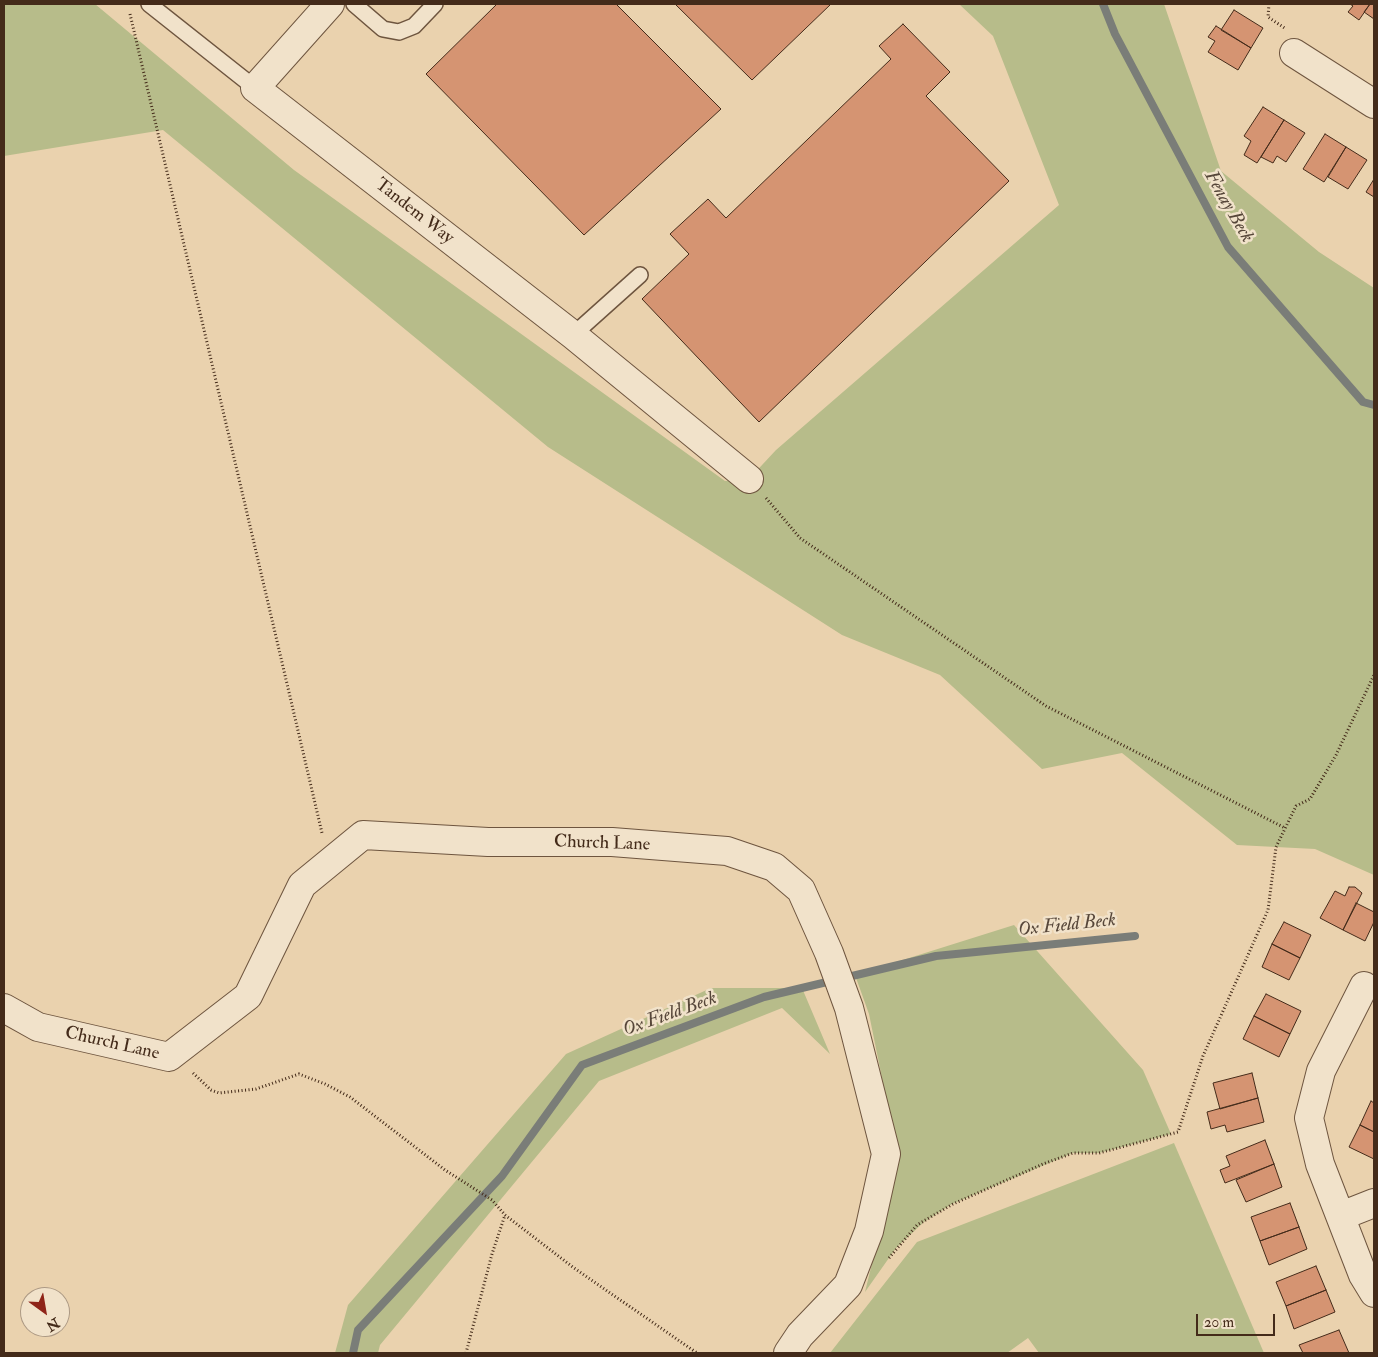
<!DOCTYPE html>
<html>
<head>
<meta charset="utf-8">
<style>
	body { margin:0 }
	#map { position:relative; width:1378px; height:1357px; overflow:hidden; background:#ead2ae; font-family:"IM FELL Double Pica",serif }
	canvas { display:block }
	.frame { position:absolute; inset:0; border:5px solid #442b1a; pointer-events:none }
	.north { position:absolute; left:20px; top:1287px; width:50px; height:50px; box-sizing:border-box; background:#f1e2ca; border:1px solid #ac9984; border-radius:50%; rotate:148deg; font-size:14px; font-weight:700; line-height:20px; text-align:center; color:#442b1a }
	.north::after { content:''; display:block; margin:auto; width:18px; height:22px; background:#8f2418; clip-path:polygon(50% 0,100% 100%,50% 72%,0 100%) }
	.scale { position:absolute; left:1196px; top:1314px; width:79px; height:22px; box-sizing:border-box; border:2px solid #442b1a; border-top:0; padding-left:6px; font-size:15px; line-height:18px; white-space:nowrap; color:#442b1a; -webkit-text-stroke:4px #f1e2ca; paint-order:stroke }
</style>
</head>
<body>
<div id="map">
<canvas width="1378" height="1357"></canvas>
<div class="frame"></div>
<div class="north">N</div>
<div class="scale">20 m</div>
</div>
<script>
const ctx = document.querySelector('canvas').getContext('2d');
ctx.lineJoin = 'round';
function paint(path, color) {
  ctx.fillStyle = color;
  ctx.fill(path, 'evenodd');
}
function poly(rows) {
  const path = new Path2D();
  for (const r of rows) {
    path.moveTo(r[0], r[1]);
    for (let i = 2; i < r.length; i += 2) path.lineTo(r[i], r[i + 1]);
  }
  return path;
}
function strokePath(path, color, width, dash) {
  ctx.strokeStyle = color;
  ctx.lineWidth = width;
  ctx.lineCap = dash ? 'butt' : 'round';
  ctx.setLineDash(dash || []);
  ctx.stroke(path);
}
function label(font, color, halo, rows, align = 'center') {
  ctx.font = font + ' "IM FELL Double Pica",serif';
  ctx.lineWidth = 5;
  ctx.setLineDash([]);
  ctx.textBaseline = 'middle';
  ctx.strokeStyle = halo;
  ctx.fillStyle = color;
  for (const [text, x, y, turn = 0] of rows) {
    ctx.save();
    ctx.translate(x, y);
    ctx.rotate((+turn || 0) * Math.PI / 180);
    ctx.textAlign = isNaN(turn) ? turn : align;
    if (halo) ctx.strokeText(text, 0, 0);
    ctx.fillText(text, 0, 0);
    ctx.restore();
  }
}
paint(poly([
	[4,4,95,4,294,170,725,481,749,479,776,450,1059,205,993,36,959,4,1164,4,1221,171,1319,252,1374,288,1374,875,1315,849,1237,845,1122,753,1042,769,940,675,842,635,548,447,163,130,4,156],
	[1014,925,1143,1070,1171,1134,1099,1153,1073,1153,952,1204,924,1222,896,1248,865,1292,898,1157,869,1014,855,975],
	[711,988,802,988,830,1054,782,1008,599,1081,380,1345,378,1353,335,1353,348,1305,566,1054],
	[1174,1143,1264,1353,1039,1353,1028,1338,1007,1353,830,1353,917,1242]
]), '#b7bc8a');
strokePath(poly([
	[1103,4,1115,34,1228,247,1363,402,1374,405],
	[353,1353,358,1330,502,1176,582,1065,764,997,936,956,1135,936]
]), '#7a7d78', 8);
const building = poly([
	[497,4,616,4,721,109,584,235,426,74,497,4],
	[675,4,831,4,752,80,675,4],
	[1350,4,1370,4,1359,20,1348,12,1353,6,1350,4],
	[1370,4,1374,4,1374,19,1364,12,1370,4],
	[1234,10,1263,28,1251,48,1221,30,1234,10],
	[903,24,950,72,926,96,1009,181,759,422,642,299,689,254,670,234,708,199,726,218,891,59,879,46,903,24],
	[1216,26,1251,48,1238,70,1208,52,1215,41,1208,37,1216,26],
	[1263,107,1284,120,1257,163,1244,155,1251,141,1244,136,1263,107],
	[1284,120,1305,133,1286,162,1277,156,1273,163,1261,157,1284,120],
	[1325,134,1346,147,1324,182,1303,169,1325,134],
	[1346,147,1367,160,1348,189,1328,177,1346,147],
	[1374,179,1374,197,1366,192,1374,179],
	[1349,887,1355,887,1362,893,1343,930,1320,918,1335,891,1345,896,1349,887],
	[1356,903,1374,912,1374,922,1365,941,1343,930,1356,903],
	[1284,922,1311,935,1300,958,1272,944,1284,922],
	[1272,944,1300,958,1289,980,1262,967,1272,944],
	[1266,994,1301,1011,1290,1034,1254,1016,1266,994],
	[1254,1016,1290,1034,1279,1057,1243,1039,1254,1016],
	[1252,1073,1258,1098,1220,1109,1213,1083,1252,1073],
	[1258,1098,1264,1122,1227,1132,1225,1125,1211,1129,1207,1112,1258,1098],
	[1371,1101,1374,1103,1374,1132,1360,1125,1371,1101],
	[1360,1125,1374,1132,1374,1159,1349,1147,1360,1125],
	[1265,1140,1274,1164,1225,1183,1220,1170,1230,1166,1226,1156,1265,1140],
	[1274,1164,1282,1187,1246,1202,1236,1180,1274,1164],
	[1290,1203,1299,1227,1260,1241,1251,1217,1290,1203],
	[1299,1227,1307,1249,1269,1265,1260,1241,1299,1227],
	[1316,1266,1326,1290,1286,1306,1276,1282,1316,1266],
	[1326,1290,1335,1312,1294,1329,1286,1306,1326,1290],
	[1339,1330,1349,1353,1303,1353,1299,1345,1339,1330]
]);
paint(building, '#d59472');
strokePath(building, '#442b1a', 1);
const service = poly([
	[149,4,255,88],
	[354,4,383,29,399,32,414,26,435,4],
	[573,335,640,275]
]);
const minor = poly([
	[330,4,255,88,573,335,749,479],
	[1294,53,1374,104],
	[1364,986,1321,1071,1309,1118,1320,1164,1363,1275,1374,1293],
	[4,1008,38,1027,169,1057,248,996,302,885,363,835,488,842,612,842,727,851,774,867,801,890,829,953,849,1008,886,1154,869,1231,848,1285,800,1335,788,1353],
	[1341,1216,1374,1203]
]);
strokePath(service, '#6e553f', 18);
strokePath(minor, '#6e553f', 30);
strokePath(poly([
	[1269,4,1268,17,1286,29],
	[130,14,322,833],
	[766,498,800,538,1046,706,1285,828],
	[193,1073,211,1090,219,1093,256,1089,299,1074,325,1084,350,1097,445,1170,492,1200,505,1215,574,1268,697,1353],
	[889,1258,917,1225,953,1204,1043,1164,1073,1153,1099,1153,1178,1132,1203,1056,1268,910,1276,847,1296,806,1310,799,1336,755,1374,675],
	[466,1353,492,1254,505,1215]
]), '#442b1a', 3, [1, 2.5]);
strokePath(service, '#f1e2ca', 15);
strokePath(minor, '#f1e2ca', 28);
label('18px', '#442b1a', '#f1e2ca', [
	["Tandem Way",414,212,38],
	["Church Lane",602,844,2],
	["Church Lane",112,1044,13]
]);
label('italic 19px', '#564639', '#f1e2ca', [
	["Fenay Beck",1228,207,60],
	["Ox Field Beck",1067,926,-6],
	["Ox Field Beck",670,1015,-20]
]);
</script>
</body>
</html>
